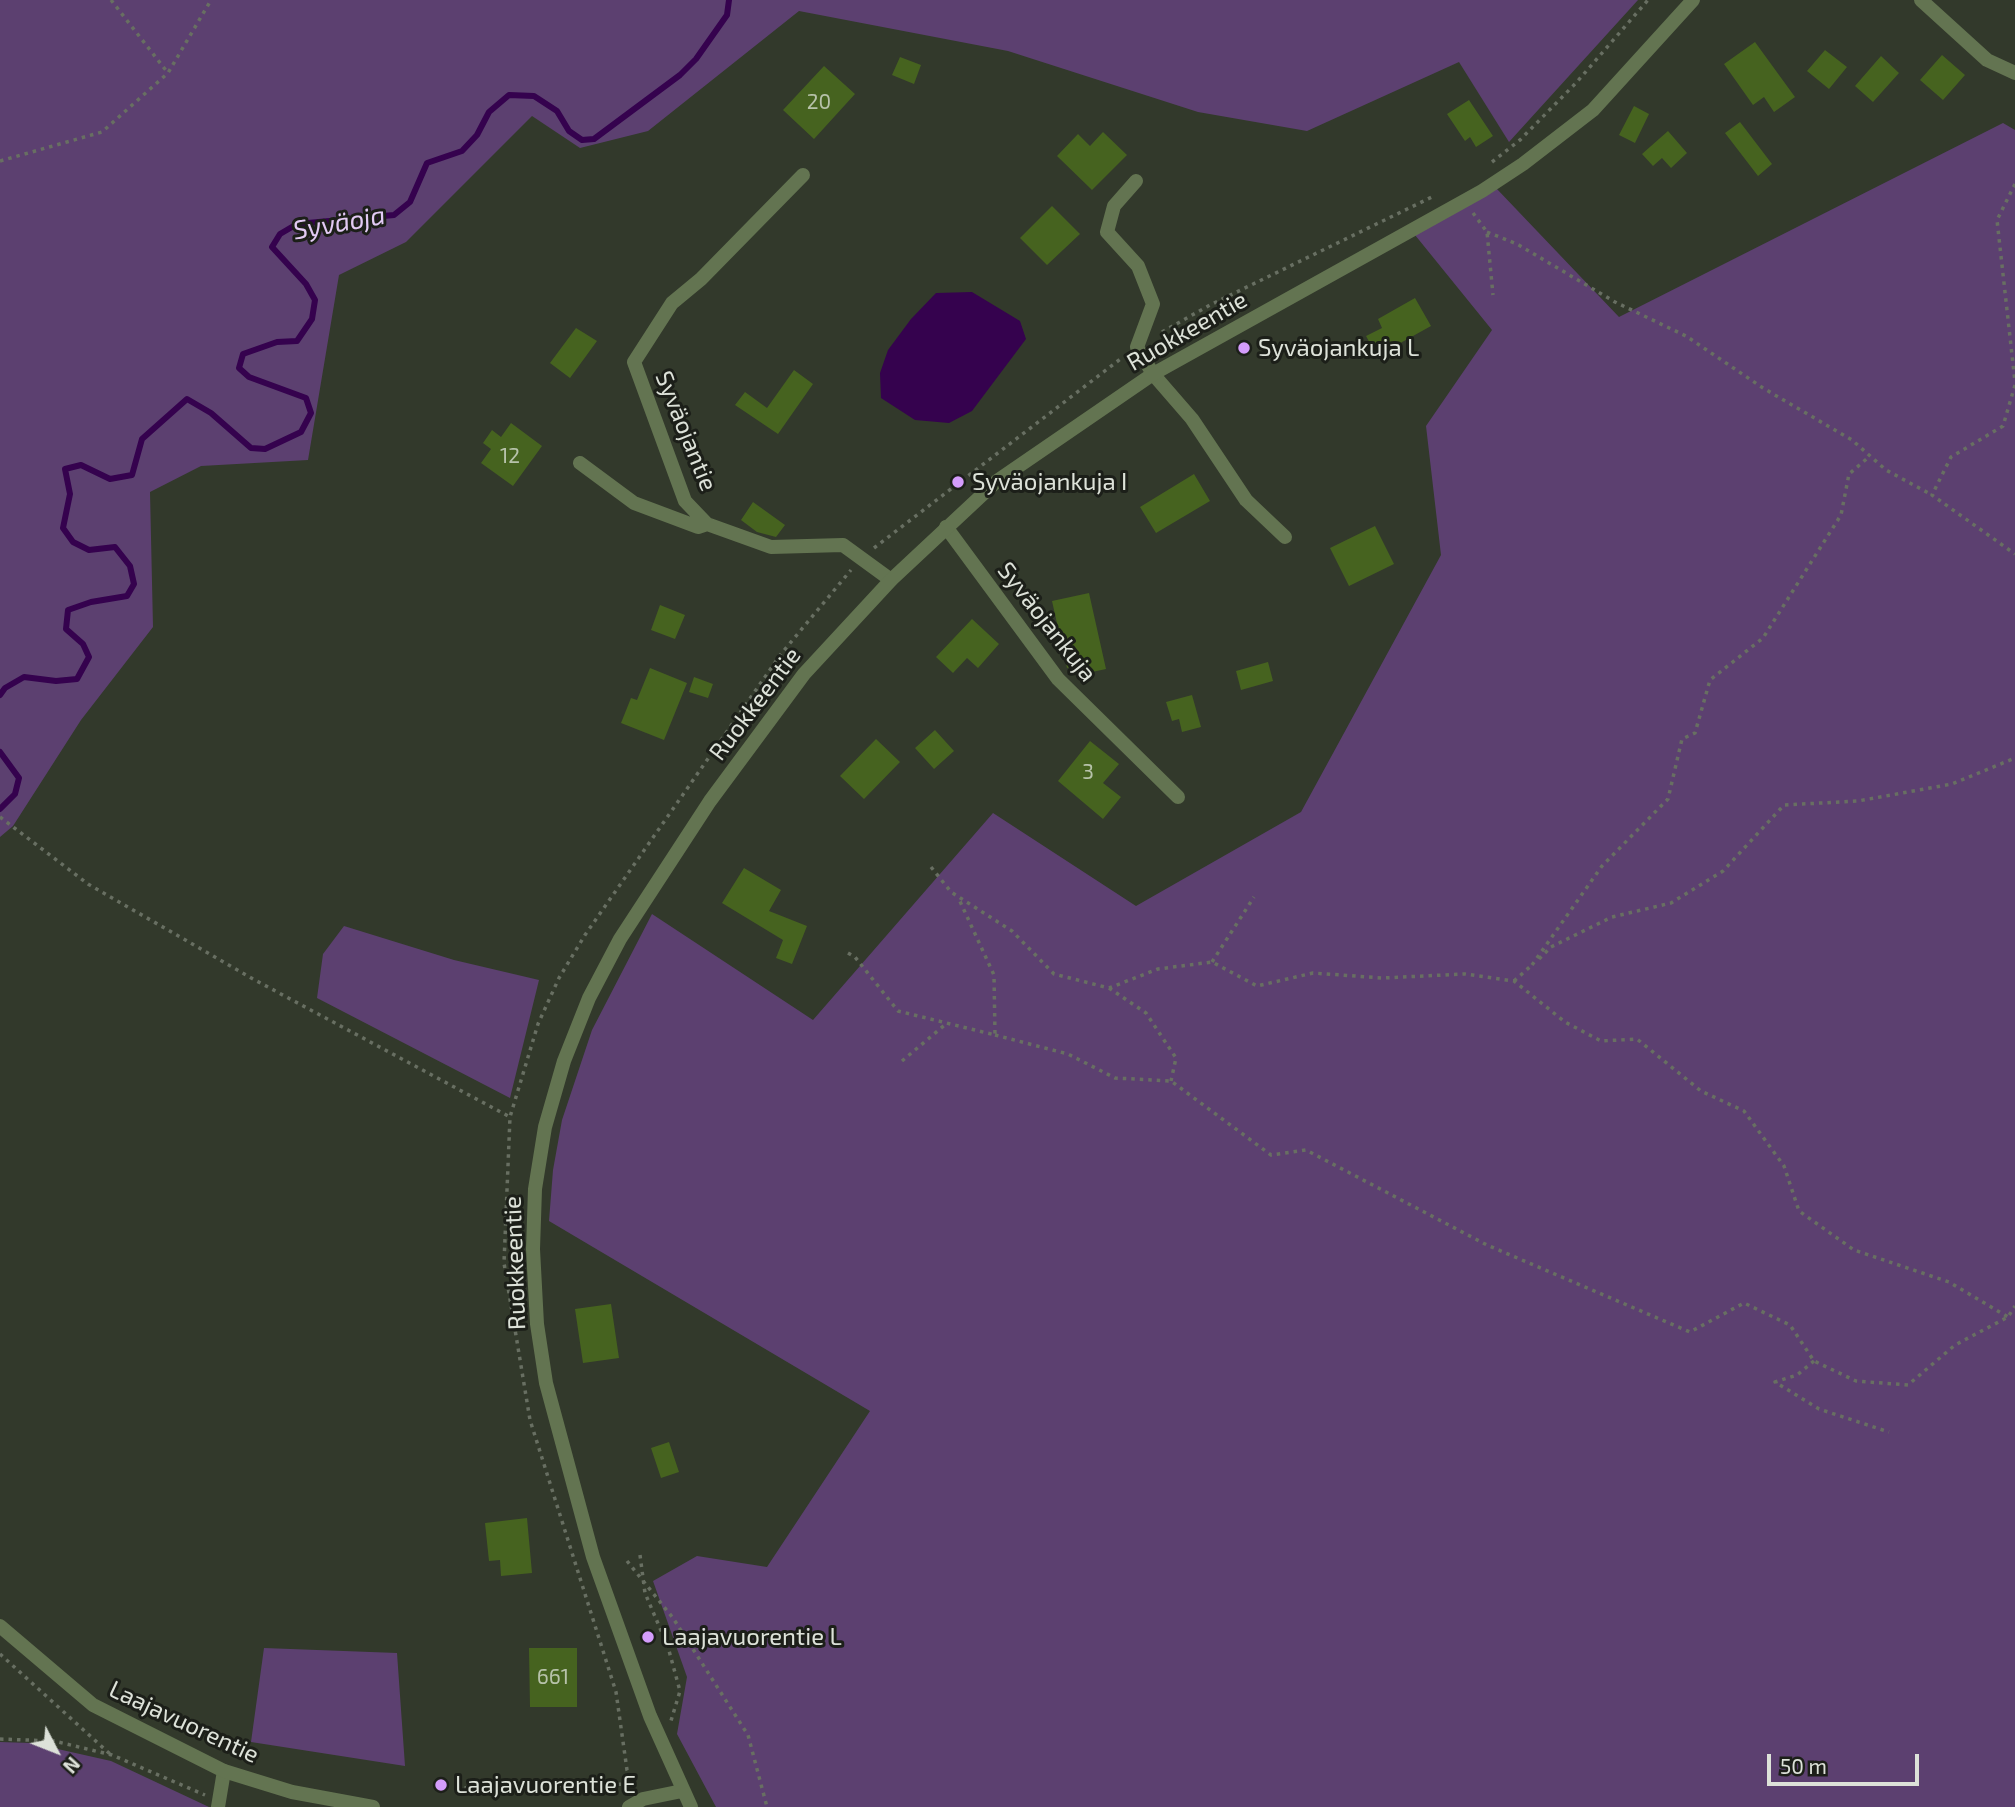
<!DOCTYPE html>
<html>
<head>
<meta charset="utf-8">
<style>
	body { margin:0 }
	#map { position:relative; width:2015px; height:1807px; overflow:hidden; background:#32392b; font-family:"Exo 2",sans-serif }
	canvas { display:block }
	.north { position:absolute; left:21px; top:1716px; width:70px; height:70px; -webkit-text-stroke:5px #1c1f19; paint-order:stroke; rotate:132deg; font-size:19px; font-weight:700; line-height:28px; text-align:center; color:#dde2d9 }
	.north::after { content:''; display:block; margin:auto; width:24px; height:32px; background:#dde2d9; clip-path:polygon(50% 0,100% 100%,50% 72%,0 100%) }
	.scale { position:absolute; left:1767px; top:1754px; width:152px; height:32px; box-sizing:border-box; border:4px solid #dde2d9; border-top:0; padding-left:9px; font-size:21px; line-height:24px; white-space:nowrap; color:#dde2d9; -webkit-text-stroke:5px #1c1f19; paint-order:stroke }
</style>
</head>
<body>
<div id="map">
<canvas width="2015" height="1807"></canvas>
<div class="north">N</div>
<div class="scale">50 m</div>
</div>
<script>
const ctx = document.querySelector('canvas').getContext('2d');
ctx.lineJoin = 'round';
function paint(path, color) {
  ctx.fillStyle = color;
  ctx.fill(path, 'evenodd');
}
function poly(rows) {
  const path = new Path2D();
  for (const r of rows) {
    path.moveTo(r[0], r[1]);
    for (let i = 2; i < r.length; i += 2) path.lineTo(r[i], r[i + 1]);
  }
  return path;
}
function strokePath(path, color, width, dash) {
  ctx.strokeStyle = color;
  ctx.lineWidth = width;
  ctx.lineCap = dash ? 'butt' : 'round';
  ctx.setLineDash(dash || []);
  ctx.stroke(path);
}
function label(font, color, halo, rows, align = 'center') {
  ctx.font = font + ' "Exo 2",sans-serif';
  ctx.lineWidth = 6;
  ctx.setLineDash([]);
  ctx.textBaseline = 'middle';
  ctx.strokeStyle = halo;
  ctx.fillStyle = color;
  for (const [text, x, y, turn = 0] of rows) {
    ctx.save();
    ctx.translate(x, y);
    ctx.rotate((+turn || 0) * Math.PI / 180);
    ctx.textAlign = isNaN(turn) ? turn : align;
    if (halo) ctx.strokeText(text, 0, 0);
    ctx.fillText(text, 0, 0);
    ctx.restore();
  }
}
paint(poly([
	[0,0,1638,0,1509,142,1459,62,1307,131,1198,112,1008,51,799,11,648,131,580,148,532,116,406,242,339,275,308,460,201,466,150,492,153,627,81,720,13,826,0,837],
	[2003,123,2015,130,2015,1807,716,1807,677,1734,687,1677,653,1581,697,1556,767,1567,870,1411,549,1221,553,1170,562,1120,592,1030,652,914,813,1020,993,813,1136,906,1301,812,1441,555,1426,426,1492,330,1415,235,1496,188,1619,317],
	[344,926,454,960,539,980,510,1098,317,998,323,954],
	[264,1648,397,1653,405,1766,251,1742],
	[0,1742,31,1743,111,1761,209,1807,0,1807]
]), '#5c4070');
paint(poly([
	[972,292,1020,321,1026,339,972,411,949,423,915,420,881,398,880,373,888,350,911,319,936,293]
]), '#35024e');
strokePath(poly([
	[0,695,5,688,24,677,56,681,77,679,89,657,83,644,66,629,68,610,91,602,127,596,134,584,130,566,115,547,89,550,73,542,63,528,70,494,65,469,81,465,110,479,132,475,142,439,187,399,211,413,251,448,265,449,301,432,311,413,306,398,249,377,239,368,243,354,277,342,297,341,312,319,315,300,306,284,272,247,280,234,297,224,394,215,410,202,427,163,462,151,477,135,489,112,509,95,534,96,557,111,569,131,582,140,594,139,680,75,696,59,727,15,729,0],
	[0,752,19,778,15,794,0,809]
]), '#35024e', 6);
paint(poly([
	[1755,42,1795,97,1774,112,1764,97,1753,105,1724,64],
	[1825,50,1847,67,1829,89,1807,71],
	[1942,55,1965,75,1943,100,1920,80],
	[1881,56,1899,73,1873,102,1855,86],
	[900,57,921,65,914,84,892,75],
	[824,66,855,94,814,139,783,110],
	[1469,100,1493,136,1476,147,1470,137,1465,141,1447,114],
	[1634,106,1649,114,1635,143,1619,135],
	[1740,122,1772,164,1758,176,1725,133],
	[1668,131,1687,153,1671,168,1662,158,1653,166,1642,154],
	[1103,132,1127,155,1092,190,1057,156,1078,134,1090,146],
	[1052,206,1080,234,1047,265,1020,238],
	[1415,298,1431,326,1377,356,1366,336,1382,328,1378,319],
	[576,328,597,341,570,378,550,363],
	[794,370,813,384,778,434,735,405,745,392,767,408],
	[511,423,542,446,513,486,481,463,491,449,483,443,492,430,501,437],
	[1194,474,1210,501,1156,533,1140,507],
	[753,502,785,525,776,537,757,532,741,520],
	[1375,526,1394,564,1349,586,1330,548],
	[1089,593,1106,669,1083,674,1081,664,1067,668,1052,601],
	[660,605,685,615,675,639,651,630],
	[972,619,999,644,978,668,967,658,953,673,936,657],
	[1268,662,1273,681,1241,690,1236,671],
	[650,668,687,683,664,740,621,723,631,698,637,700],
	[694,677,713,684,708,698,689,692],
	[1192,695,1201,727,1182,732,1179,719,1172,721,1166,702],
	[935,730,954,751,934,769,915,748],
	[876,739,900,762,864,799,840,776],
	[1090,741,1119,764,1103,783,1121,797,1103,819,1058,781],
	[744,868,781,890,769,911,807,926,792,964,776,958,783,940,722,903],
	[611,1304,619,1358,583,1363,575,1309],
	[669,1442,679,1472,661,1478,651,1448],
	[527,1518,532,1573,501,1576,500,1560,489,1561,485,1523],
	[529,1648,577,1648,577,1707,530,1707]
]), '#46631f');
strokePath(poly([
	[111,0,168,73],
	[0,161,102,132,168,73,211,0],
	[1492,162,1520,140,1576,83,1648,0],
	[2015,184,1997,220,2015,382],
	[1473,213,1487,232,1493,295],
	[1487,232,1517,244,1615,302,1686,336,1763,388,1852,440,1886,470,1932,495],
	[1162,332,1210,305,1434,196],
	[2015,385,2003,426,1951,457,1932,495,2015,554],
	[874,548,1123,357],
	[0,817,88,884,253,979,510,1117],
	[931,867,951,892,1012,931,1054,974,1109,988,1158,969,1212,962,1257,986,1313,973,1382,978,1465,974,1514,981,1565,1022,1601,1041,1637,1039,1701,1091,1744,1111,1784,1166,1799,1211,1854,1250,1949,1282,2008,1317],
	[848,953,855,957,898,1011,995,1035,994,975,958,897],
	[1539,959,1551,947,1612,917,1671,903,1723,871,1784,805,1858,801,1952,784,2015,758],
	[1212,962,1254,897],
	[1532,965,1602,866,1668,799,1682,739,1695,733,1710,680,1763,638,1841,515,1849,474,1870,456],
	[1514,981,1533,964],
	[1109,988,1146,1013,1176,1058,1171,1081],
	[995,1035,1068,1054,1115,1078,1171,1081,1271,1155,1306,1150,1487,1245,1690,1332,1744,1303,1790,1325,1814,1361,1856,1381,1908,1385,1955,1345,2008,1317,2015,1306],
	[902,1061,947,1023],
	[1814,1361,1797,1375,1775,1382,1819,1409,1889,1432],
	[640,1555,645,1593,668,1647,680,1691,670,1724],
	[627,1561,673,1618,748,1735,767,1807],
	[0,1654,110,1754],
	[0,1739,54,1741,112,1755,205,1795],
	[634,1786,627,1770,616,1692,530,1420,504,1263,510,1117,538,1024,559,978,585,935,781,654,851,570],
	[456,1788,633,1784]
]), '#686f62', 3.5, [3.5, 5]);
strokePath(poly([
	[1921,0,1987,60,2015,73],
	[803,175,701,279,672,303,634,362,685,501,707,524,771,547,843,545,891,580],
	[1136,181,1114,206,1107,232,1138,266,1153,304,1137,347,1153,374,1192,419,1246,500,1285,537],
	[580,463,634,503,698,527,707,524],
	[946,527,1058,679,1178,797],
	[218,1807,224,1771]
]), '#637451', 14);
strokePath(poly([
	[0,1626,93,1705,224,1771,292,1792,373,1807],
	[629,1807,643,1799,682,1791],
	[691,1807,650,1716,593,1557,546,1383,537,1324,533,1249,535,1189,545,1127,564,1061,589,998,620,939,710,801,804,674,891,580,997,481,1153,374,1482,191,1523,164,1593,110,1693,0]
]), '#637451', 14);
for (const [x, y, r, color] of [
	[1244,348,7,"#d49cfb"],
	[958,482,7,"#d49cfb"],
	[648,1637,7,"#d49cfb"],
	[441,1785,7,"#d49cfb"]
]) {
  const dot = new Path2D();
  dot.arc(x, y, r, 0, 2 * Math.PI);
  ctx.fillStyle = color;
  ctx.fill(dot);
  strokePath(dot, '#1c1f19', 2.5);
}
label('21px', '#b7c2aa', null, [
	["20",819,102],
	["12",510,456],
	["3",1088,772],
	["661",553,1677]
]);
label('24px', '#dde2d9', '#1c1f19', [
	["Ruokkeentie",1187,331,-30],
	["Syväojantie",686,431,68],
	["Syväojankuja",1047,622,52],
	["Ruokkeentie",755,704,-53],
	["Ruokkeentie",515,1263,-92],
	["Laajavuorentie",184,1722,25]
]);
label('24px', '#dde2d9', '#1c1f19', [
	["Syväojankuja L",1258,348],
	["Syväojankuja I",972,482],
	["Laajavuorentie L",662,1637],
	["Laajavuorentie E",455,1785]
], 'left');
label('italic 26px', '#e2caf4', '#1c1f19', [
	["Syväoja",339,223,-10]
]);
</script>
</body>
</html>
